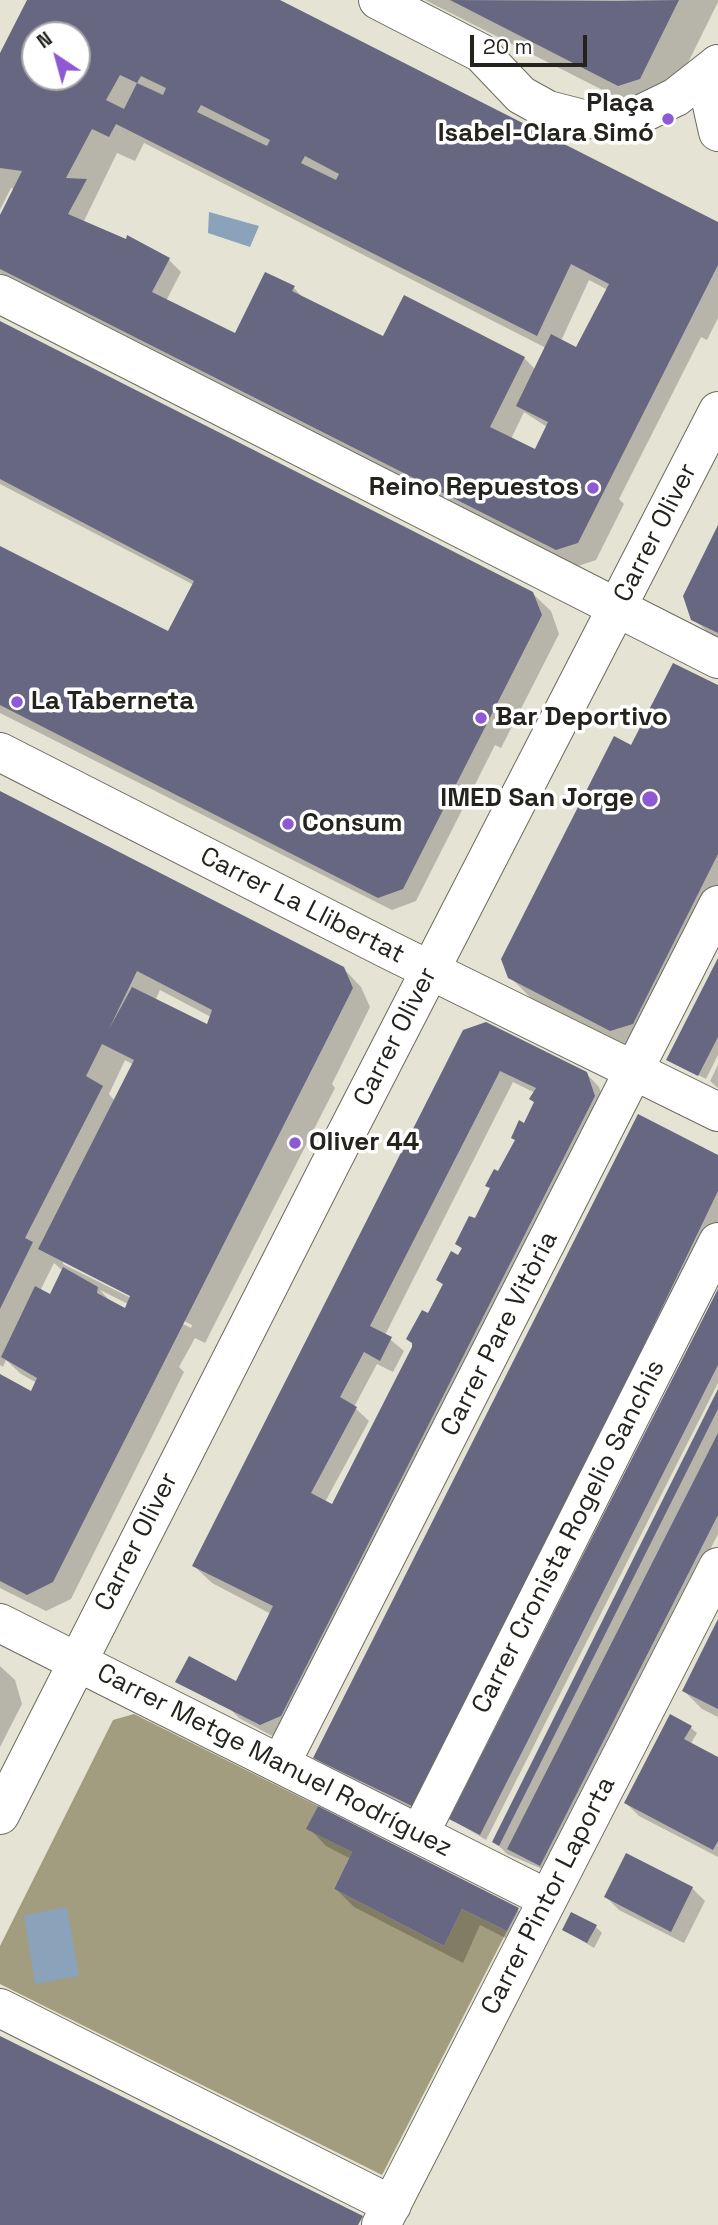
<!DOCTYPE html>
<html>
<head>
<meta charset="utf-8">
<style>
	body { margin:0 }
	#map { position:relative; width:718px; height:2225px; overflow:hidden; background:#e5e3d4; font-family:"Space Grotesk",sans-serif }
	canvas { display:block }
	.north { position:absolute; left:21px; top:21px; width:70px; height:70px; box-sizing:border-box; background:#fff; border:2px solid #a7a7a5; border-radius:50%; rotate:324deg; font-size:19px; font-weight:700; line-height:28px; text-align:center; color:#24231d }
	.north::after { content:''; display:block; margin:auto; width:24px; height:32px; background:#8e59d2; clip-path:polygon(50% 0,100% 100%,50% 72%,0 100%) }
	.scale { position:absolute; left:470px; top:35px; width:117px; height:32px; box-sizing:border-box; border:4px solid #24231d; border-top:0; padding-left:9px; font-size:21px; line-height:24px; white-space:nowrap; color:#24231d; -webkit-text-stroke:5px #fff; paint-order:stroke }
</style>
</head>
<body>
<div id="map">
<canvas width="718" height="2225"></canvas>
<div class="north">N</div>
<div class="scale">20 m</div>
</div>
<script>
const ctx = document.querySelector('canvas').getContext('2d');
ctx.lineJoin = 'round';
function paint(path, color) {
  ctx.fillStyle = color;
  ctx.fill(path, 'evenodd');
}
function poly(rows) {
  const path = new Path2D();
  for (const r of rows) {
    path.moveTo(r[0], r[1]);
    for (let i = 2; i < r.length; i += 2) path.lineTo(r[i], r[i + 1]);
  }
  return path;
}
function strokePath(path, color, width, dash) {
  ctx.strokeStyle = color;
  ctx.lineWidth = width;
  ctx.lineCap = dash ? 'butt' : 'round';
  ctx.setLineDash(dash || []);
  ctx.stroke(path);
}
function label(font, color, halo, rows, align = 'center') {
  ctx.font = font + ' "Space Grotesk",sans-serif';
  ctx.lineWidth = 7;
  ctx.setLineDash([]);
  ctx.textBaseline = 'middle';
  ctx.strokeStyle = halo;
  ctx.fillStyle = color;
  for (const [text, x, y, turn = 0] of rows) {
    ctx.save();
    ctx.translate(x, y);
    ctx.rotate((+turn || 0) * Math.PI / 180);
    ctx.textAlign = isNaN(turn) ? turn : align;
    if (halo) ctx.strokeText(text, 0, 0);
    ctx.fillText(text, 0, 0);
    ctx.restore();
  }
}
paint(poly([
	[134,1714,318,1806,307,1829,352,1852,334,1889,444,1946,462,1909,507,1931,382,2175,0,1984,0,1946,113,1720]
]), '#a29d7f');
paint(poly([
	[209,212,259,226,250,247,208,233],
	[67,1907,79,1976,35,1984,24,1915]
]), '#8aa2ba');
paint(poly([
	[29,0,276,0,718,224,718,318,707,340,701,337,619,499,624,504,596,560,575,567,0,273,0,219,15,189,11,188,0,210,0,57],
	[35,35,77,35,77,77,35,77],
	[144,143,546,348,536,370,524,358,405,298,384,339,305,300,294,288,236,335,166,301,181,272,168,259,83,223,117,153,135,161],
	[589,280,608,290,577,349,561,341],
	[524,412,547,427,542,454,511,439],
	[425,0,718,0,718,2,667,105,646,112],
	[0,323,532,593,551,611,559,634,501,748,495,745,416,901,392,910,0,713,0,549,169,634,194,585,0,484],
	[718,529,718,641,693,619],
	[718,687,718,929,637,1056,536,1003,510,977,632,747],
	[0,793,343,968,361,987,370,1007,332,1084,335,1088,205,1343,195,1338,179,1367,184,1372,71,1599,46,1611,0,1588,0,1376,32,1393,37,1383,21,1374,6,1360,3,1367,0,1365],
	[160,990,211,1017,208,1027,155,1001],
	[125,1060,134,1065,115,1101,109,1094],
	[63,1260,192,1325,191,1328,63,1264],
	[54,1263,63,1271,51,1296,40,1291],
	[100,1290,128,1304,126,1310,110,1301],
	[718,961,718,1055,706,1079,668,1059],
	[465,1031,586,1073,599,1087,607,1110,274,1737,239,1718,224,1703,219,1703,222,1706,178,1681,236,1683,271,1614,212,1583,194,1566],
	[513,1082,535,1093,536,1103,476,1221,457,1244,463,1250,438,1280,444,1286,428,1316,408,1339,414,1345,333,1506,325,1502,369,1421,354,1407,377,1364,393,1372,404,1351,385,1335],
	[718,1065,718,1088,710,1081],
	[718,1157,718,1230,425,1818,322,1764,316,1758],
	[718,1292,718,1383,486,1840,451,1819],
	[718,1392,718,1534,547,1871,507,1854,494,1841],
	[718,1623,718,1717,702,1709,684,1691],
	[0,1666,15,1680,22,1704,0,1747],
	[690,1727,697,1733,690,1745,718,1759,718,1857,639,1816,626,1803],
	[309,1828,518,1910,536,1928,525,1948,480,1925,463,1963,354,1907,336,1889,351,1859,326,1846],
	[627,1855,692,1888,705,1901,684,1943,619,1910,606,1897],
	[595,1926,602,1933,594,1948,564,1930]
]), '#0003');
paint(poly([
	[27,0,280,0,718,222,718,265,578,543,556,550,0,269,0,215,22,171,0,168,0,53],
	[35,35,77,35,77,77,35,77],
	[120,75,137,83,124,109,106,100],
	[141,76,166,88,163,95,137,83],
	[201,105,270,140,267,146,197,112],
	[116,124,537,336,571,264,609,284,576,347,551,334,516,406,548,422,535,449,490,427,525,357,404,295,383,336,292,291,295,286,265,272,235,333,152,292,170,258,127,235,126,239,68,214,87,179,66,178,92,129,109,137],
	[305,156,339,174,336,180,301,163],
	[450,0,617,1,679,0,640,79,618,86],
	[0,321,533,592,542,615,403,889,378,898,0,705,0,546,168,631,194,581,0,479],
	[718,525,718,633,691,620,683,596],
	[673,663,718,685,718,854,633,1024,610,1031,508,978,501,959,614,736,631,745],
	[0,791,344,967,353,988,53,1582,27,1595,0,1581,0,1374,31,1391,37,1378,1,1357,35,1286,50,1294,63,1267,98,1287,97,1293,125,1308,130,1296,38,1249,134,1060,102,1044,86,1076,103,1086,25,1238,33,1242,0,1309],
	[137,971,212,1010,207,1024,132,987,109,1029],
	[718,958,718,1037,698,1076,666,1060],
	[486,1022,587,1072,595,1096,281,1716,260,1725,175,1682,189,1656,236,1681,273,1606,192,1566,463,1030],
	[500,1071,536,1088,529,1099,534,1102,524,1123,519,1120,511,1138,515,1140,498,1171,494,1169,485,1186,490,1188,475,1218,469,1216,455,1244,462,1248,458,1255,451,1251,436,1280,443,1284,428,1313,422,1310,406,1339,412,1343,412,1347,332,1504,311,1493,357,1407,340,1397,364,1352,380,1361,392,1337,370,1326],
	[638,1114,718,1155,718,1191,584,1470,412,1806,313,1758],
	[718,1289,718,1365,480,1835,449,1819],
	[718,1389,718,1409,499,1846,492,1842],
	[718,1433,718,1515,540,1866,507,1849],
	[718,1619,718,1709,682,1691],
	[670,1714,692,1726,684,1739,718,1757,718,1841,713,1850,624,1803],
	[318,1806,519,1908,507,1931,462,1909,444,1946,334,1889,352,1852,306,1829],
	[626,1853,693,1887,671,1932,604,1897],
	[571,1912,597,1925,587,1943,562,1930],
	[0,2036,363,2216,358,2225,0,2225]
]), '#686782');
const street = poly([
	[378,0,481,53,521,95,548,110,583,119,618,120,639,115,676,97,718,64],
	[0,294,718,659],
	[0,752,389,950,718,1112],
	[0,1623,548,1899],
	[281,1763,718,905],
	[420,1833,718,1242],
	[0,2008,392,2205],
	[381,2225,718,1567]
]);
const secondary = poly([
	[0,1815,332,1161,718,411]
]);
const primary = poly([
	[718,64,710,96,718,132]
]);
strokePath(street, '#6d6b5e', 40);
strokePath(secondary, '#6d6b5e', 40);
strokePath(primary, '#6d6b5e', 40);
strokePath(street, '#fff', 38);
strokePath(secondary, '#fff', 38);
strokePath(primary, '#fff', 38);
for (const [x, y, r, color] of [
	[668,119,7,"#8e59d2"],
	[593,488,7,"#8e59d2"],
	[17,702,7,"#8e59d2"],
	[481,718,7,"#8e59d2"],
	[650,799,9,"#8e59d2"],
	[288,824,7,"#8e59d2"],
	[295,1143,7,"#8e59d2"]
]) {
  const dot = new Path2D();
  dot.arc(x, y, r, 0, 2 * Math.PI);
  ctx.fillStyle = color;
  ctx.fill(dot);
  strokePath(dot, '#fff', 2.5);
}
label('bold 26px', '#24231d', '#fff', [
	["Plaça",654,104,"right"],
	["Isabel-Clara Simó",654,134,"right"],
	["Reino Repuestos",579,488,"right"],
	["La Taberneta",31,702],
	["Bar Deportivo",495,718],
	["IMED San Jorge",634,799,"right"],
	["Consum",302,824],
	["Oliver 44",309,1143]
], 'left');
label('26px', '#24231d', '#fff', [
	["Carrer Oliver",656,533,-63],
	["Carrer La Llibertat",302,906,27],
	["Carrer Oliver",396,1037,-63],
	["Carrer Pare Vitòria",500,1334,-63],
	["Carrer Cronista Rogelio Sanchis",569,1537,-63],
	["Carrer Oliver",137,1542,-63],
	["Carrer Metge Manuel Rodríguez",274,1761,27],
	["Carrer Pintor Laporta",549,1896,-63]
]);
</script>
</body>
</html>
